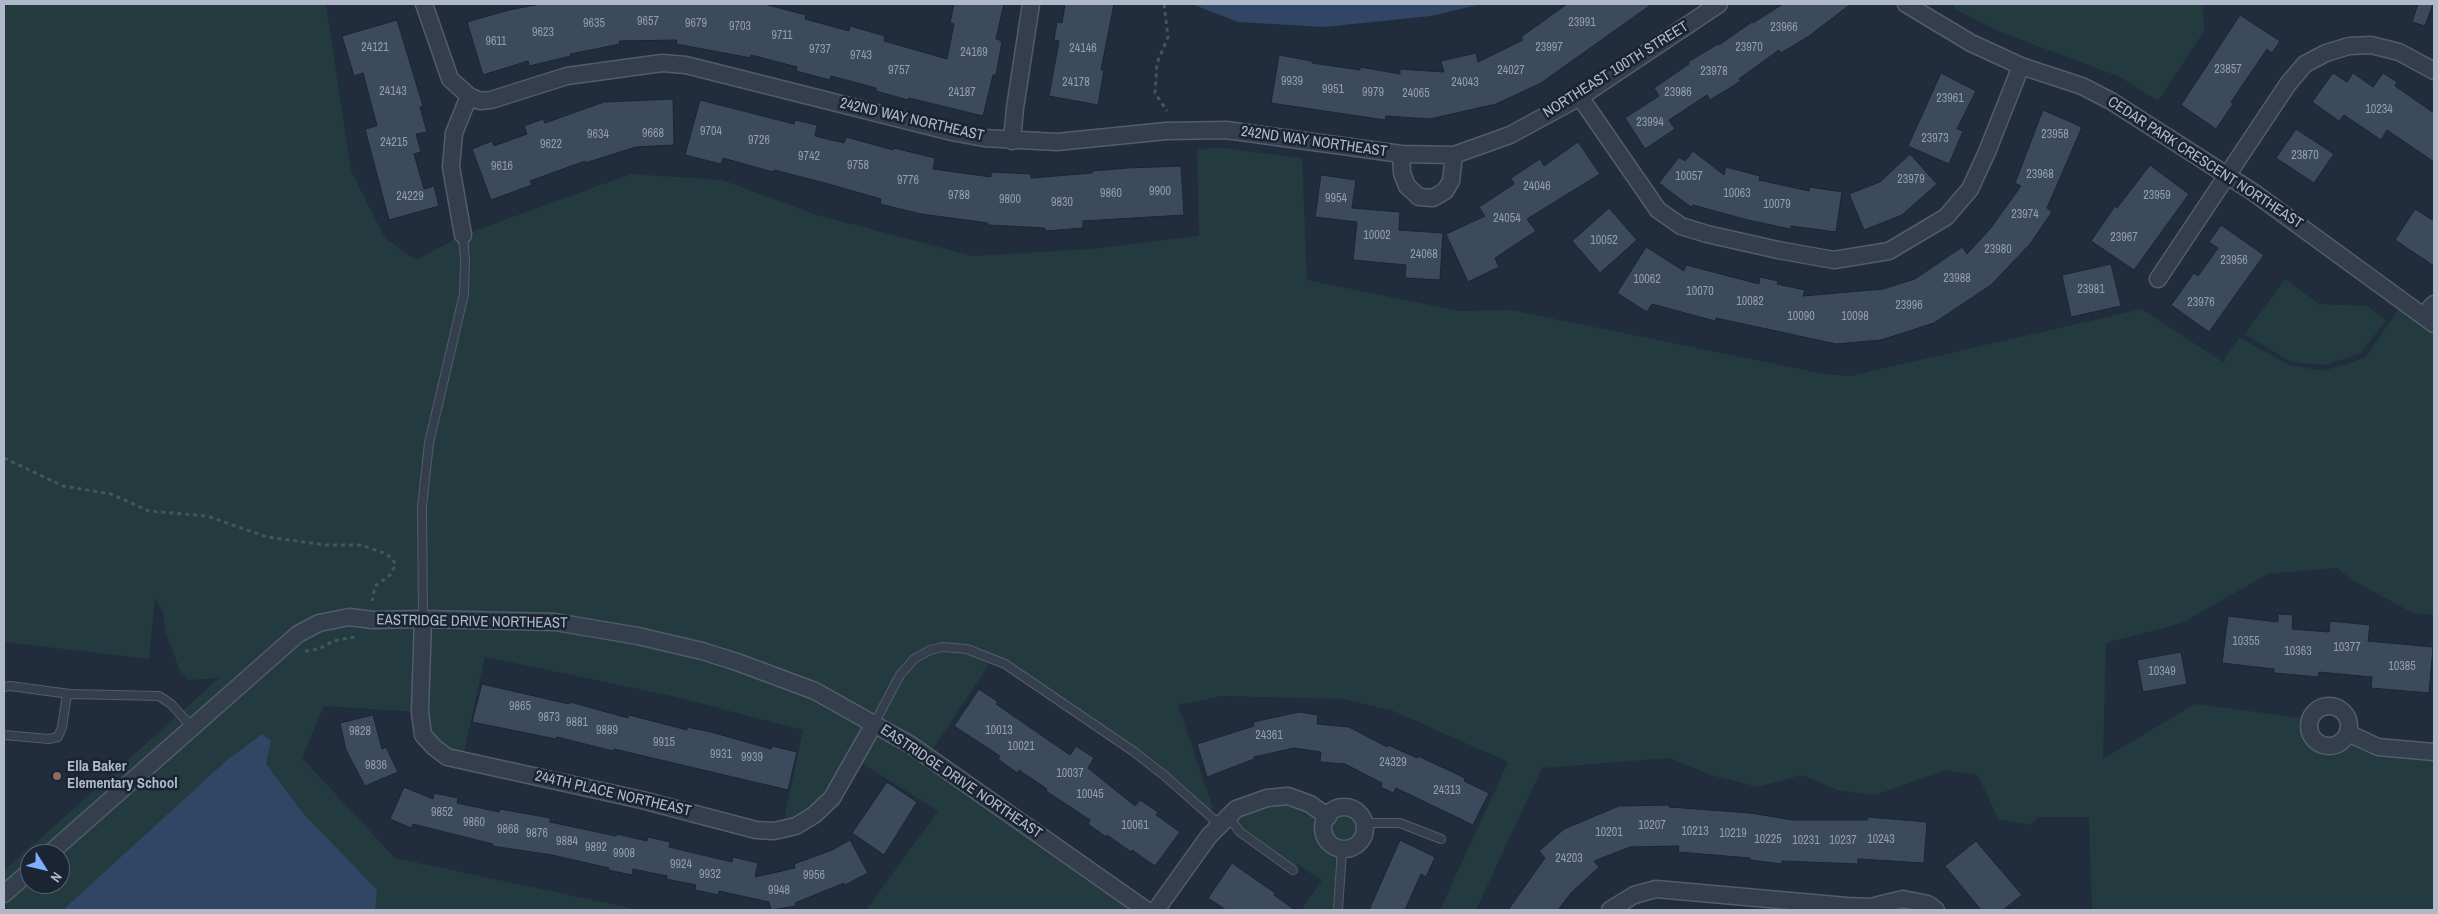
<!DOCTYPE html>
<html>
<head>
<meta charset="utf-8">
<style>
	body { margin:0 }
	#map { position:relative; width:2438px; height:914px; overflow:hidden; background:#212c3d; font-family:"Archivo Narrow",sans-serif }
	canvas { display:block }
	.frame { position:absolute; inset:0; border:5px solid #b0b9c9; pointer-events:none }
	.north { position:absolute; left:20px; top:844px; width:50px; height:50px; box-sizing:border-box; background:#1a2432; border:1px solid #56606e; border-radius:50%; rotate:126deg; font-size:14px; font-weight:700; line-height:20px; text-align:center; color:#b0b9c9 }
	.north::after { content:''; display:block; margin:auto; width:18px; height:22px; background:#7faeff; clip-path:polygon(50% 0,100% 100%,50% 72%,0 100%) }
</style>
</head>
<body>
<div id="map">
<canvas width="2438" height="914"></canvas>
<div class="frame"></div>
<div class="north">N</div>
</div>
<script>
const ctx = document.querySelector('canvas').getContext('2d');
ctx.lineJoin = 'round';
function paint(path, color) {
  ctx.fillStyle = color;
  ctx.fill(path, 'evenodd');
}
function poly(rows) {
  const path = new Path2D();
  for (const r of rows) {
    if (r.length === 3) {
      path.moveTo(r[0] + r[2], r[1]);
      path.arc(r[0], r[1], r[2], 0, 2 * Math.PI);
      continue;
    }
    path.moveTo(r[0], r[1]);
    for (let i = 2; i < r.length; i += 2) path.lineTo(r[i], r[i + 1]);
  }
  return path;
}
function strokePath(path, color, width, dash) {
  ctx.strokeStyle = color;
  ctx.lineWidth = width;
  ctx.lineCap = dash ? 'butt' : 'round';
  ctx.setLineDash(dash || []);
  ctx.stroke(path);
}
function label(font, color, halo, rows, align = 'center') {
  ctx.font = font + ' "Archivo Narrow",sans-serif';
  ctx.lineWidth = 5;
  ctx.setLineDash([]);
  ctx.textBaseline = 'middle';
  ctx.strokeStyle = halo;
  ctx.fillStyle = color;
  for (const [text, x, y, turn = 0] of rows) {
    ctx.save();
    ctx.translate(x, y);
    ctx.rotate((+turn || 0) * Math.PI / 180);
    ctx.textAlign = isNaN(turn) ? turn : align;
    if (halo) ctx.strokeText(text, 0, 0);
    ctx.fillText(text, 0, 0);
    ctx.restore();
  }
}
paint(poly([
	[4,4,326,4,351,171,385,238,416,260,463,235,631,174,722,180,817,215,973,256,1090,249,1199,236,1197,149,1224,148,1302,158,1307,280,1460,311,1510,310,1825,374,1850,376,2142,309,2223,362,2239,337,2289,365,2323,371,2365,358,2404,301,2434,324,2434,615,2413,613,2350,579,2338,568,2268,574,2182,623,2106,643,2103,759,2195,704,2310,719,2309,727,2313,739,2325,746,2339,744,2344,739,2434,752,2434,910,2092,910,2089,817,2038,817,2030,825,1998,819,1978,775,1946,770,1875,795,1840,791,1802,775,1758,787,1710,775,1670,758,1542,768,1476,910,1440,910,1508,762,1391,710,1342,699,1222,696,1178,705,1213,808,1207,811,1165,776,993,658,928,757,1146,910,866,910,938,811,853,758,832,798,782,829,803,730,672,696,485,657,462,761,434,747,420,712,324,706,302,758,395,858,640,910,4,910,4,871,219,678,189,680,180,671,165,630,163,612,155,599,149,659,4,642],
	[30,854,60,854,60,884,30,884],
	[1953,4,2203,4,2204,31,2158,101,2118,76,2000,32,1955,9],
	[2285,279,2319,304,2367,306,2386,320,2361,353,2325,365,2291,362,2245,334],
	[1267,798,1328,816,1333,811,1346,807,1358,812,1362,817,1365,823,1363,836,1355,846,1342,849,1338,910,1301,910,1322,881,1297,864,1293,870,1240,832,1228,816]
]), '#233b3e');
paint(poly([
	[1192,4,1481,4,1431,16,1324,27,1238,22],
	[262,734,271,741,266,764,302,812,377,890,375,910,63,910,227,760]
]), '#314564');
const building = poly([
	[541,4,764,4,806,15,805,19,849,31,850,26,885,36,884,41,947,59,954,24,950,23,954,4,1004,4,996,39,1002,41,996,75,993,75,983,116,909,98,908,100,876,91,876,88,831,76,830,80,796,71,797,67,751,55,751,58,676,44,677,40,619,41,620,44,570,54,571,56,529,66,528,61,483,75,467,22,509,10,541,4],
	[1065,4,1114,4,1101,70,1104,70,1098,105,1049,96,1059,41,1054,40,1057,22,1062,23,1065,4],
	[1567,4,1652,4,1541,83,1496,104,1430,119,1386,116,1385,120,1271,103,1279,55,1312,61,1312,63,1360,70,1360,67,1400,74,1400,69,1444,72,1441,61,1476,53,1478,62,1523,40,1521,37,1567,4],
	[1783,4,1851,4,1809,36,1781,53,1779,50,1739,79,1741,81,1710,100,1707,95,1669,120,1675,129,1645,149,1625,118,1659,96,1654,88,1689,64,1688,62,1718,44,1719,45,1752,22,1753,23,1783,4],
	[2418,4,2433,4,2425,26,2412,22,2418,4],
	[2240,15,2280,41,2272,53,2267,49,2231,102,2233,104,2216,129,2181,105,2240,15],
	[397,20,423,106,420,107,427,132,416,134,421,152,414,154,424,189,434,186,439,206,389,220,365,129,377,126,363,73,354,76,342,36,397,20],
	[1941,73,1976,91,1957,129,1963,131,1949,164,1908,146,1941,73],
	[2333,73,2347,82,2353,73,2373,87,2383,73,2397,82,2395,86,2434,113,2434,162,2387,130,2381,140,2344,115,2339,121,2312,102,2333,73],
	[673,99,674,145,636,147,585,163,585,161,530,181,532,185,491,200,472,149,492,141,494,146,527,134,524,126,543,119,545,123,604,102,673,99],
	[700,100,794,124,795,120,817,125,815,136,844,143,846,137,893,150,894,148,935,158,933,169,991,177,991,172,1031,174,1031,178,1092,173,1092,171,1127,168,1181,166,1184,215,1083,221,1083,228,1045,231,1045,228,988,225,988,223,921,214,880,204,881,199,825,183,774,170,773,172,723,158,721,164,685,155,700,100],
	[2043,110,2082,127,2047,208,2052,212,2030,244,1991,285,1934,323,1881,340,1836,344,1716,318,1715,321,1652,304,1647,312,1617,293,1646,247,1684,271,1686,265,1759,284,1760,277,1778,281,1777,284,1805,290,1803,296,1883,289,1915,279,1962,247,1967,254,1990,229,2021,186,2015,183,2043,110],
	[2296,129,2334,154,2314,183,2276,158,2296,129],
	[1578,142,1600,174,1527,219,1536,231,1495,258,1499,267,1468,282,1446,234,1485,216,1479,207,1514,184,1511,178,1540,159,1544,166,1578,142],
	[1693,151,1724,175,1726,167,1760,176,1759,180,1809,191,1810,187,1842,192,1836,232,1791,226,1790,229,1748,220,1693,205,1691,207,1659,183,1679,157,1685,161,1693,151],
	[1910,154,1937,184,1902,215,1864,230,1849,194,1880,182,1910,154],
	[2150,165,2189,194,2134,270,2091,241,2115,206,2117,208,2150,165],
	[1321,175,1356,180,1352,208,1400,212,1399,230,1443,233,1440,280,1405,278,1406,265,1353,260,1357,222,1315,217,1321,175],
	[1609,208,1637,240,1600,273,1572,241,1609,208],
	[2415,209,2434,221,2434,266,2395,240,2415,209],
	[2221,225,2264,255,2209,332,2171,305,2194,273,2198,276,2218,248,2209,242,2221,225],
	[2111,264,2121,306,2071,317,2062,275,2111,264],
	[2278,614,2293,615,2292,629,2329,632,2330,621,2370,625,2368,641,2433,647,2429,693,2371,688,2372,677,2319,672,2318,677,2274,673,2274,669,2222,663,2228,616,2278,622,2278,614],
	[2181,652,2187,684,2143,692,2137,660,2181,652],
	[482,684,569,704,570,702,628,718,629,715,687,730,687,727,711,732,771,749,772,746,797,752,788,790,614,749,613,751,557,737,556,739,472,722,482,684],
	[979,689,998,702,996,704,1070,755,1076,746,1094,758,1088,768,1135,806,1140,800,1158,812,1156,815,1180,832,1155,866,1132,850,1131,852,1107,835,1106,837,1088,824,1090,820,1046,791,1047,789,1019,770,1017,773,998,759,1000,756,954,726,979,689],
	[1299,712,1318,715,1317,724,1349,727,1387,747,1388,745,1417,758,1418,756,1465,778,1464,781,1489,793,1473,825,1396,788,1393,793,1381,787,1382,783,1345,764,1320,762,1321,752,1294,748,1254,757,1254,759,1207,777,1197,744,1254,726,1253,722,1299,712],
	[373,715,382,749,386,747,398,772,365,786,346,750,340,723,373,715],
	[887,782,917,802,884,855,852,833,887,782],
	[404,787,433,799,434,793,458,798,457,803,499,812,500,809,550,818,550,822,616,836,617,834,647,841,648,837,670,842,669,847,732,862,733,857,758,863,755,877,795,868,794,864,832,850,850,840,868,873,845,885,844,883,795,903,796,906,771,910,769,902,719,891,718,895,695,890,696,885,666,879,667,876,633,869,632,875,608,870,609,868,552,855,492,846,493,844,413,824,411,828,390,819,404,787],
	[1669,805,1669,807,1750,813,1793,820,1867,820,1868,817,1927,822,1924,863,1858,859,1858,864,1782,861,1782,864,1750,860,1750,858,1678,852,1679,846,1630,847,1594,861,1599,867,1571,893,1558,910,1508,910,1545,858,1539,851,1564,829,1619,806,1669,805],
	[1400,840,1435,857,1426,877,1421,874,1405,910,1369,910,1400,840],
	[1976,841,2022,895,2003,910,1981,910,1945,866,1976,841],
	[1232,863,1275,893,1274,895,1295,910,1226,910,1208,898,1232,863]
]);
paint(building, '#3c4a5d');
strokePath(building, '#1c2634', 1);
const service = poly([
	[423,619,422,507,429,443,464,294,465,261,463,235],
	[4,687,10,686,70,694,159,696,171,704,191,726],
	[874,724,900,675,914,659,930,650,943,647,967,649,1005,664,1133,751,1165,776,1219,824],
	[4,735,49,739,58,737,62,727,67,694],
	[1228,816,1240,832,1293,870],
	[1365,823,1400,823,1441,839],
	[1338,910,1342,849]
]);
const minor = poly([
	[424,4,450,79,469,96,480,101,491,100,567,76,662,63,686,65,952,132,984,138,1057,142,1166,131,1226,130,1401,154,1454,155,1510,135,1580,97,1719,4],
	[1906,4,1971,43,2021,66,2082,86,2111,101,2253,192,2434,324],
	[1580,97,1658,210,1681,226,1707,234,1778,250,1834,260,1889,251,1946,217,1970,189,1987,152,2021,66],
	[1012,141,1015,108,1031,4],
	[1401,154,1402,173,1407,186,1419,197,1433,198,1445,191,1451,181,1454,155],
	[463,235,451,167,454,133,469,96],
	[2158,279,2288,84,2305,64,2326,53,2349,46,2371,45,2399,52,2434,71],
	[2423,316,2434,304],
	[423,619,420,712,423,735,434,747,447,757,642,800,756,830,774,831,796,826,814,815,832,798,874,724],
	[2329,726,20],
	[2348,733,2378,747,2434,752],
	[1344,828,21],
	[49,854,298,634,319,623,349,617,373,620,423,619,555,622,638,636,702,651,737,662,815,691,911,745,1146,910],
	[4,894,30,871],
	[1156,910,1209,836,1236,809,1267,798,1288,796,1310,804,1328,817],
	[1610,910,1634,895,1656,889,1847,906,1870,907,1903,899,1928,904,1936,910]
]);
strokePath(service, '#535c6b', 10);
strokePath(minor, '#535c6b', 19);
strokePath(poly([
	[1164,4,1168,37,1157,63,1155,93,1167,111],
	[4,458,63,486,111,494,149,511,207,516,267,537,326,545,361,545,387,554,396,564,390,575,375,586,372,601],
	[305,651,319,649,333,641,355,637]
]), '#41585b', 3, [4, 4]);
strokePath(service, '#353e4d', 8);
strokePath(minor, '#353e4d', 16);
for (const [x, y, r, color] of [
	[57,776,5,"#8d6e63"]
]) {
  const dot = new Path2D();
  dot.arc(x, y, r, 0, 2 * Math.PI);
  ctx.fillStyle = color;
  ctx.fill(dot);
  strokePath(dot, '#1a2432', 2);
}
label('12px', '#939dae', null, [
	["9657",648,22],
	["23991",1582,23],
	["9635",594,24],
	["9679",696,24],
	["9703",740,27],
	["23966",1784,28],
	["9623",543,33],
	["9711",782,36],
	["9611",496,42],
	["24121",375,48],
	["23997",1549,48],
	["23970",1749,48],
	["24146",1083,49],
	["9737",820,50],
	["24169",974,53],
	["9743",861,56],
	["23857",2228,70],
	["9757",899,71],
	["24027",1511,71],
	["23978",1714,72],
	["9939",1292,82],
	["24178",1076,83],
	["24043",1465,83],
	["9951",1333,90],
	["24143",393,92],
	["24187",962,93],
	["9979",1373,93],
	["23986",1678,93],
	["24065",1416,94],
	["23961",1950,99],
	["10234",2379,110],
	["23994",1650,123],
	["9704",711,132],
	["9668",653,134],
	["9634",598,135],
	["23958",2055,135],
	["23973",1935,139],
	["9726",759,141],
	["24215",394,143],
	["9622",551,145],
	["23870",2305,156],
	["9742",809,157],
	["9758",858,166],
	["9616",502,167],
	["23968",2040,175],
	["10057",1689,177],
	["23979",1911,180],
	["9776",908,181],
	["24046",1537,187],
	["9900",1160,192],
	["9860",1111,194],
	["10063",1737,194],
	["9788",959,196],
	["23959",2157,196],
	["24229",410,197],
	["9954",1336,199],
	["9800",1010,200],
	["9830",1062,203],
	["10079",1777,205],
	["23974",2025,215],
	["24054",1507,219],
	["10002",1377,236],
	["23967",2124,238],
	["10052",1604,241],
	["23980",1998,250],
	["24068",1424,255],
	["23956",2234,261],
	["23988",1957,279],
	["10062",1647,280],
	["23981",2091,290],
	["10070",1700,292],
	["10082",1750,302],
	["23976",2201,303],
	["23996",1909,306],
	["10090",1801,317],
	["10098",1855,317],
	["10355",2246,642],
	["10377",2347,648],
	["10363",2298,652],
	["10385",2402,667],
	["10349",2162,672],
	["9865",520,707],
	["9873",549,718],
	["9881",577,723],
	["9889",607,731],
	["10013",999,731],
	["9828",360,732],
	["24361",1269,736],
	["9915",664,743],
	["10021",1021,747],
	["9931",721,755],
	["9939",752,758],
	["24329",1393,763],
	["9836",376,766],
	["10037",1070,774],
	["24313",1447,791],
	["10045",1090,795],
	["9852",442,813],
	["9860",474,823],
	["10061",1135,826],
	["10207",1652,826],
	["9868",508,830],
	["10213",1695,832],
	["10201",1609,833],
	["9876",537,834],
	["10219",1733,834],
	["10225",1768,840],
	["10243",1881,840],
	["10231",1806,841],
	["10237",1843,841],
	["9884",567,842],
	["9892",596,848],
	["9908",624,854],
	["24203",1569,859],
	["9924",681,865],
	["9932",710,875],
	["9956",814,876],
	["9948",779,891]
]);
label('15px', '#b0b9c9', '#1a2432', [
	["NORTHEAST 100TH STREET",1616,70,-32],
	["242ND WAY NORTHEAST",912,120,13],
	["242ND WAY NORTHEAST",1314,142,8],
	["CEDAR PARK CRESCENT NORTHEAST",2205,163,33],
	["EASTRIDGE DRIVE NORTHEAST",472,622,1],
	["EASTRIDGE DRIVE NORTHEAST",961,782,34],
	["244TH PLACE NORTHEAST",613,794,13]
]);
label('bold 15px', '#b0b9c9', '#1a2432', [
	["Ella Baker",67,767],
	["Elementary School",67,784]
], 'left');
</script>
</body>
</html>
